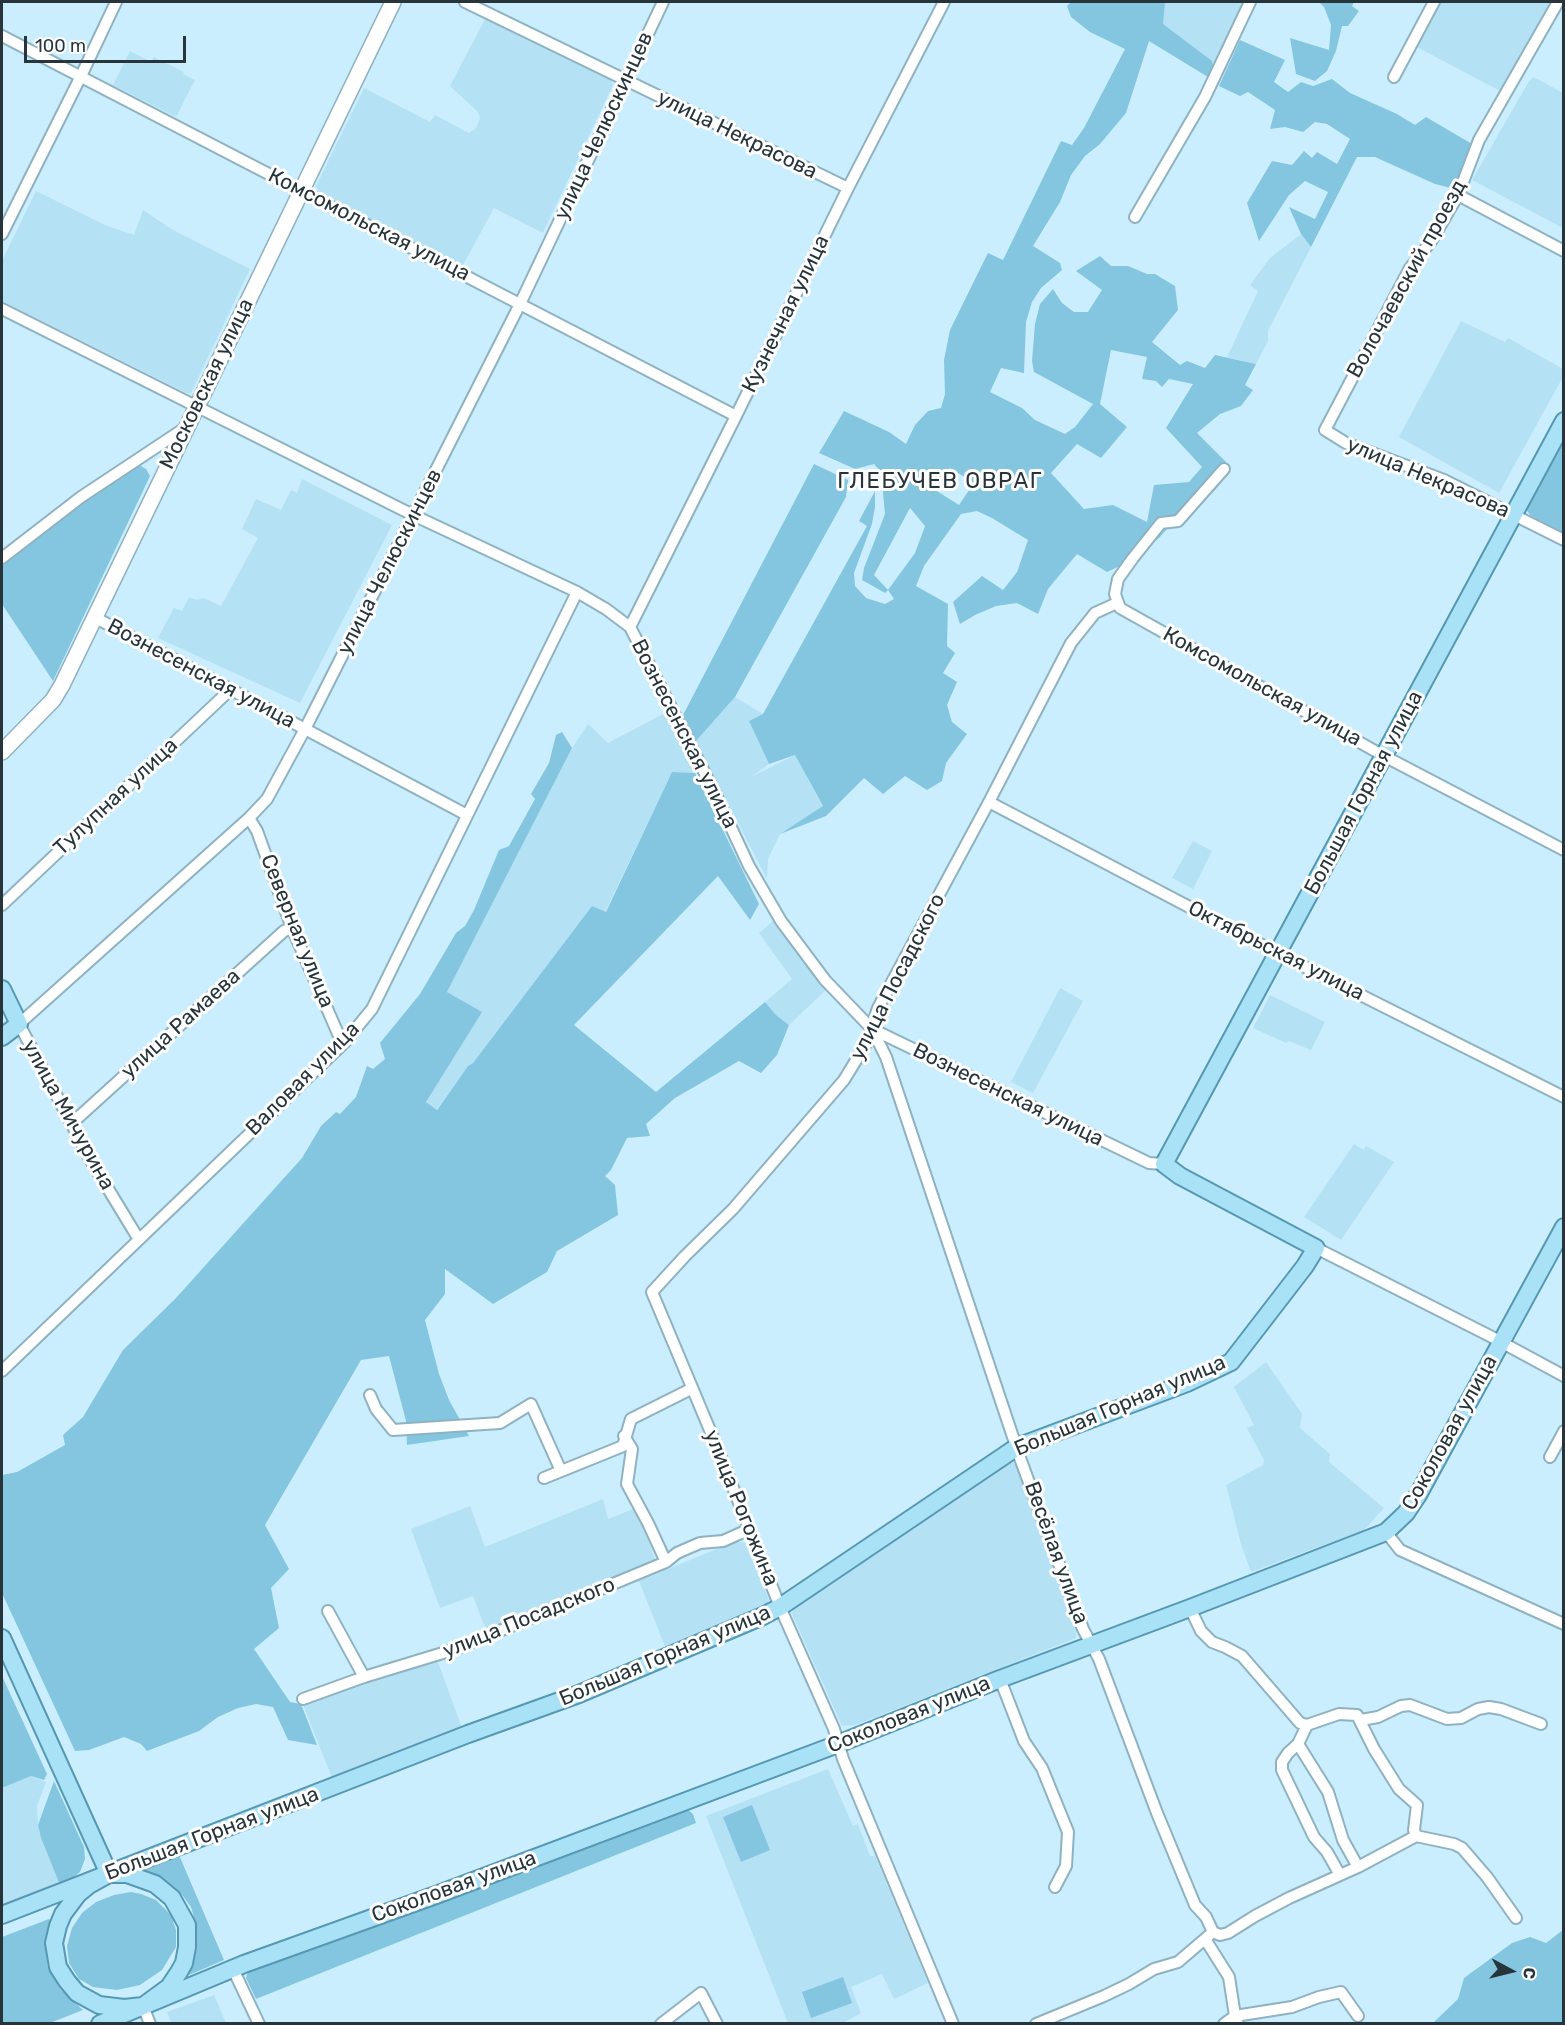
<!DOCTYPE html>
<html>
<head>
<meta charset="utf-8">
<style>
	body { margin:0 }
	#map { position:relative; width:1565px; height:2025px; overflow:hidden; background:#caeefe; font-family:Rubik,sans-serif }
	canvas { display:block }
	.frame { position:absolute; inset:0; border:3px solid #27353b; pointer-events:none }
	.north { position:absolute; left:1481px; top:1941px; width:60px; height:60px; -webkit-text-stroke:4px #fff; paint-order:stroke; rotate:97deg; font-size:16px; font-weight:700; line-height:24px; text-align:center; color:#27353b }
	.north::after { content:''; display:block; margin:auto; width:21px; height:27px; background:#27353b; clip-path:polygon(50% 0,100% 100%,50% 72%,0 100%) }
	.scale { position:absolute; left:24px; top:36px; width:162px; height:27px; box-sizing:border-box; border:3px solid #27353b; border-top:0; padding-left:8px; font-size:18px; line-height:21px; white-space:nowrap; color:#27353b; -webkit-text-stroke:4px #fff; paint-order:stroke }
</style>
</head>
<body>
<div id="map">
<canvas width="1565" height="2025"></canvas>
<div class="frame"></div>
<div class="north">С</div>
<div class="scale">100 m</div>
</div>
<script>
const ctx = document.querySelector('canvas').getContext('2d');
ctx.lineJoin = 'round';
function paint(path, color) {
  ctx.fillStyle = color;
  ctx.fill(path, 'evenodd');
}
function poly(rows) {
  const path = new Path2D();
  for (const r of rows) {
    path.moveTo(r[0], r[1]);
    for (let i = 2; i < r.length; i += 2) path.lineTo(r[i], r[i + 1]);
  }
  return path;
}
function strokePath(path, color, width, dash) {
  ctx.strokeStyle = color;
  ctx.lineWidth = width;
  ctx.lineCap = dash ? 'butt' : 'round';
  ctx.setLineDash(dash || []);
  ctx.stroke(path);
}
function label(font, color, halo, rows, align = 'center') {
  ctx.font = font + ' Rubik,sans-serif';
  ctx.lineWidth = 6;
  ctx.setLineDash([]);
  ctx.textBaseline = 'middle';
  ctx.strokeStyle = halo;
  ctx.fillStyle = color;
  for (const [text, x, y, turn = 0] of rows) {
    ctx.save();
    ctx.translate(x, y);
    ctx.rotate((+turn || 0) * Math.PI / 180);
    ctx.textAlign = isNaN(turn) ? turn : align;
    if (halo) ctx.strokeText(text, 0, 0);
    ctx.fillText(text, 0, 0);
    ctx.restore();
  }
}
paint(poly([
	[1163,2,1246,2,1213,69,1154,31],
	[1439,2,1553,2,1502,92,1415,46],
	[485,19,610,79,613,85,543,233,494,208,462,267,318,191,316,186,364,88,430,122,435,115,469,133,476,128,480,118,478,112,450,86],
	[130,51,151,62,154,57,184,72,183,74,195,80,176,117,113,85],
	[1534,77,1563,93,1563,228,1472,180,1529,81],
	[36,191,105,225,134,235,143,210,173,230,250,269,191,393,187,393,2,301,2,261],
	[1301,234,1311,247,1268,331,1268,341,1256,364,1227,357,1258,291,1250,285,1270,258],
	[1461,321,1505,342,1508,338,1563,369,1563,377,1499,493,1399,437],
	[302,479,392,525,300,703,158,638,174,608,182,611,189,597,197,600,204,598,221,606,258,538,242,529,256,499,281,510,291,490,297,493],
	[735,697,763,714,749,721,769,764,751,777,795,755,823,807,780,834,768,859,767,879,696,741],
	[665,713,695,773,672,772,605,912,592,906,473,1063,468,1066,436,1110,426,1101,481,1012,447,992,572,748,588,724,608,743],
	[1193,841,1212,851,1193,889,1172,878],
	[773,921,826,990,789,1025,776,1015,765,1002,792,979,759,933],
	[1060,988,1083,1001,1033,1093,1011,1082],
	[1270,995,1325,1022,1311,1050,1289,1041,1286,1043,1253,1028],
	[1354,1144,1364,1150,1366,1146,1394,1162,1341,1240,1304,1217],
	[1266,1362,1302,1414,1300,1428,1330,1454,1329,1462,1384,1508,1364,1530,1251,1572,1241,1544,1226,1485,1263,1465,1264,1460,1247,1428,1254,1425,1234,1387],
	[1009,1461,1014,1463,1017,1468,1076,1631,1076,1638,856,1725,842,1726,792,1614,795,1606],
	[603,1499,608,1519,636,1508,656,1562,486,1630,473,1596,440,1608,411,1529,470,1506,485,1547],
	[736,1541,745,1543,769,1600,765,1606,666,1649,639,1581],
	[434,1651,462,1728,332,1778,302,1702],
	[828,1769,853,1826,858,1824,870,1856,875,1856,928,1983,894,1999,882,1974,851,1987,861,2013,843,2023,788,2023,706,1816],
	[31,1776,46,1782,37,1806,38,1825,41,1838,60,1885,2,1908,2,1788],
	[214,1995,226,2023,171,2023,167,2012]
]), '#b5e1f4');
paint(poly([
	[1071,2,1165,2,1163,24,1212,61,1213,69,1208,77,1149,41,1126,113,1100,144,1085,156,1071,175,1060,202,1033,246,1060,263,1062,270,1041,288,1032,302,1026,322,1024,373,1001,368,990,392,1022,408,1035,420,1065,434,1075,427,1093,404,1034,372,1032,361,1035,324,1040,304,1053,289,1062,303,1074,312,1088,312,1102,290,1076,271,1100,256,1111,266,1128,266,1147,274,1155,274,1175,286,1178,310,1152,342,1180,365,1187,361,1205,368,1215,355,1256,364,1245,385,1253,390,1241,406,1220,414,1197,433,1226,462,1159,538,1120,566,1107,572,1077,554,1048,589,1038,614,1017,603,996,606,975,615,960,624,953,602,982,576,1003,590,1017,572,1028,540,992,518,977,511,961,514,924,566,916,586,948,604,947,646,955,653,943,673,957,682,947,705,952,722,967,734,946,763,942,781,927,790,905,776,883,794,864,778,826,816,780,834,823,806,795,755,769,764,749,721,763,714,867,526,859,521,875,491,875,507,872,524,854,573,855,586,866,598,885,604,894,599,888,590,885,593,862,580,864,568,885,514,881,472,874,464,855,469,819,453,844,411,889,432,906,444,915,425,928,411,941,408,945,394,944,360,950,330,978,273,988,253,1003,260,1061,141,1072,145,1084,128,1125,49,1090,32,1071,17,1067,6],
	[1111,350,1147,357,1142,379,1156,381,1162,387,1169,379,1193,384,1166,428,1202,467,1189,482,1154,485,1147,522,1113,505,1084,509,1051,473,1077,444,1101,458,1127,427,1100,404],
	[950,468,974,483,959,505,932,488],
	[910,508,925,526,915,553,888,590,874,575],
	[1319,2,1354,2,1352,6,1359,11,1348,26,1342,26,1336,51,1327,71,1315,81,1296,74,1290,38,1329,50,1331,25,1324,7],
	[1240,40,1285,60,1274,82,1288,92,1301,82,1313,86,1332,79,1350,93,1397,114,1415,125,1426,117,1472,144,1466,163,1451,188,1435,184,1375,157,1357,157,1311,247,1301,234,1289,207,1315,219,1328,192,1305,181,1289,195,1259,241,1247,203,1272,161,1292,165,1304,151,1312,158,1317,152,1337,164,1350,139,1327,124,1315,122,1303,132,1285,127,1270,129,1275,110,1248,92,1240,96,1219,86],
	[1563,439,1563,533,1530,515,1526,509],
	[814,464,848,480,846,497,735,697,696,741,683,715],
	[139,465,146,469,150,476,53,681,2,604,2,562,84,501],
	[562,732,572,748,447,992,482,1012,426,1102,437,1110,468,1066,473,1063,592,906,606,912,672,772,695,773,759,904,750,920,718,876,574,1025,656,1092,765,1002,776,1015,789,1025,777,1055,761,1073,739,1061,675,1098,646,1124,650,1136,627,1138,611,1170,605,1176,615,1185,618,1215,557,1251,547,1272,493,1304,445,1269,445,1294,425,1320,439,1374,449,1400,469,1436,407,1445,406,1421,389,1356,361,1360,265,1525,289,1569,271,1588,279,1628,254,1649,290,1702,301,1704,317,1745,288,1740,273,1707,256,1704,238,1708,218,1717,199,1731,147,1751,141,1744,124,1737,89,1750,75,1751,2,1593,2,1475,17,1472,65,1445,63,1435,83,1417,123,1350,176,1298,302,1158,321,1126,336,1112,340,1114,356,1097,367,1066,373,1069,385,1059,380,1043,420,994,456,933,465,926,474,910,499,850,509,846,535,799,531,794,549,763,556,735],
	[2,1676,47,1774,44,1780,31,1776,2,1788],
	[54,1781,84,1847,85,1859,80,1872,70,1880,60,1885,41,1838,38,1825],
	[752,1805,770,1850,741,1862,723,1817],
	[686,1808,693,1814,696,1823,256,1999,246,1978,248,1972],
	[179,1855,224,1960,189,1975,187,1971,195,1957,197,1938,197,1928,191,1907,183,1896,168,1882,156,1876,147,1874,145,1869],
	[131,1892,141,1894,156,1900,171,1915,176,1930,176,1947,162,1970,140,1985,117,1990,93,1987,79,1979,69,1963,67,1946,72,1928,82,1913,96,1902,114,1895],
	[49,1919,51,1922,45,1943,48,1969,61,1990,83,2010,50,2023,2,2024,2,1937],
	[1563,1930,1563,2023,1433,2023,1458,1999,1464,1978,1512,1943,1530,1937,1546,1943],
	[843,1977,852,2003,811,2018,802,1992]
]), '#84c6e0');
const street = poly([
	[465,2,848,188],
	[1558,2,1479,140,1458,195,1432,240,1410,268,1325,430,1346,443,1444,480,1564,540],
	[2,36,736,416],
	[1394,77,1434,2],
	[1458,195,1564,251],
	[1135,217,1205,97,1250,2],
	[2,234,81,76,116,2],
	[2,309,413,515,577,592,606,609,630,627,716,795,749,866,781,921,825,980,872,1029,1149,1163,1164,1164],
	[1224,469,1178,521,1161,523,1133,558,1118,579,1115,594,1120,608,1384,756,1564,850],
	[2,558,81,497,185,428],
	[94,617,467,815],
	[630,627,736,416,848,188,944,2],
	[989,802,1277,953,1564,1097],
	[249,818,257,831,292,928,339,1036,344,1043],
	[2,905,230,690],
	[872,1029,886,1057,1020,1458,1083,1629,1099,1659,1157,1813,1195,1905,1206,1917,1213,1932],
	[71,1124,284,931,292,928],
	[138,1238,90,1159,19,1024,249,818,267,799,305,729,520,304,663,2],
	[1316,1248,1490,1336,1564,1376],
	[2,1371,344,1043,372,1009,577,592],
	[370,1395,376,1409,393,1430,500,1423,531,1404,561,1471],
	[624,1436,632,1449,627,1484,648,1523,666,1562],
	[1550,1457,1564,1431],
	[544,1478,623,1446,631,1419,691,1389],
	[1386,1532,1400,1550,1564,1624],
	[1190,1608,1201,1631,1212,1642,1225,1647,1242,1656,1300,1723,1307,1725],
	[328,1611,364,1677],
	[1000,1679,1024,1741,1042,1768,1068,1832,1066,1866,1055,1887],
	[303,1699,364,1677,456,1649,666,1562,677,1553,700,1543,723,1541,750,1529],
	[1361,1720,1378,1717,1401,1706,1410,1705,1447,1719,1461,1718,1478,1709,1489,1707,1501,1709,1541,1724],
	[1307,1725,1339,1714,1357,1715,1374,1749,1399,1789,1417,1805,1414,1830,1416,1836],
	[1307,1725,1298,1744,1288,1753,1282,1762,1282,1770,1314,1837,1327,1852,1340,1875],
	[1298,1744,1328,1792,1343,1840,1358,1867],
	[1416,1836,1454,1844,1462,1848,1487,1877,1516,1918],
	[1213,1932,1220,1935,1228,1933,1255,1916,1289,1898,1358,1867,1416,1836],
	[1205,1939,1229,1977,1235,2016,1238,2024],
	[233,1969,259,2024],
	[143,2006,150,2024],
	[661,2024,701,1993,717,2024],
	[953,2024,843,1759,834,1729,780,1607,717,1447,652,1292,685,1256,733,1209,844,1080,866,1044,878,1008,989,802,1071,643,1095,613,1117,603],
	[1036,2024,1104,1996,1129,1984,1154,1969,1178,1962,1213,1932],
	[1224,2024,1235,2016,1292,2007,1319,1997,1341,1992,1358,2016]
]);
const secondary = poly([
	[2,752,53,700,62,685,393,2]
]);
const primary = poly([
	[2,989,19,1024,2,1037],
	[2,1638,109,1874],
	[109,1874,127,1874,155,1884,172,1898,187,1925,187,1947,184,1963,179,1972,169,1987,143,2006,124,2008,99,2005,77,1993,67,1981,58,1967,54,1943,58,1926,63,1914,78,1894,89,1885,109,1874],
	[2,1915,468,1734,579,1694,763,1616,780,1607,1017,1447,1187,1383,1231,1362,1305,1266,1316,1248,1180,1176,1164,1164,1564,421],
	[100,2024,244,1964,436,1895,838,1744,1000,1679,1190,1608,1386,1532,1406,1513,1418,1495,1564,1227]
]);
strokePath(street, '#8fb2c1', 14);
strokePath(secondary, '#8fb2c1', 18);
strokePath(primary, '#5698b2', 20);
strokePath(street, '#fff', 10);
strokePath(secondary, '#fff', 15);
strokePath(primary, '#a9e2f7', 16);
label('21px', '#27353b', '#fff', [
	["улица Челюскинцев",604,126,-65],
	["улица Некрасова",737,135,26],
	["Комсомольская улица",369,225,27],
	["Волочаевский проезд",1407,279,-61],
	["Кузнечная улица",786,314,-64],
	["Московская улица",207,384,-64],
	["улица Некрасова",1428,478,23],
	["улица Челюскинцев",390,562,-63],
	["Вознесенская улица",201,674,28],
	["Комсомольская улица",1262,687,29],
	["Вознесенская улица",684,734,63],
	["Большая Горная улица",1364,793,-62],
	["Тулупная улица",116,797,-43],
	["Северная улица",297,931,68],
	["Октябрьская улица",1276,951,27],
	["улица Посадского",898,977,-63],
	["улица Рамаева",181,1024,-42],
	["Валовая улица",303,1079,-45],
	["Вознесенская улица",1008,1095,26],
	["улица Мичурина",68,1115,61],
	["Большая Горная улица",1120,1406,-23],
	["Соколовая улица",1450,1433,-61],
	["улица Рогожина",741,1508,68],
	["Весёлая улица",1056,1553,70],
	["улица Посадского",529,1618,-22],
	["Большая Горная улица",665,1656,-23],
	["Соколовая улица",909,1715,-22],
	["Большая Горная улица",212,1834,-21],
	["Соколовая улица",454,1887,-20]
]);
ctx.letterSpacing = '1.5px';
label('22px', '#27353b', '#fff', [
	["ГЛЕБУЧЕВ ОВРАГ",940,482]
]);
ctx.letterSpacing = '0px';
</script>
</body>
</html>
